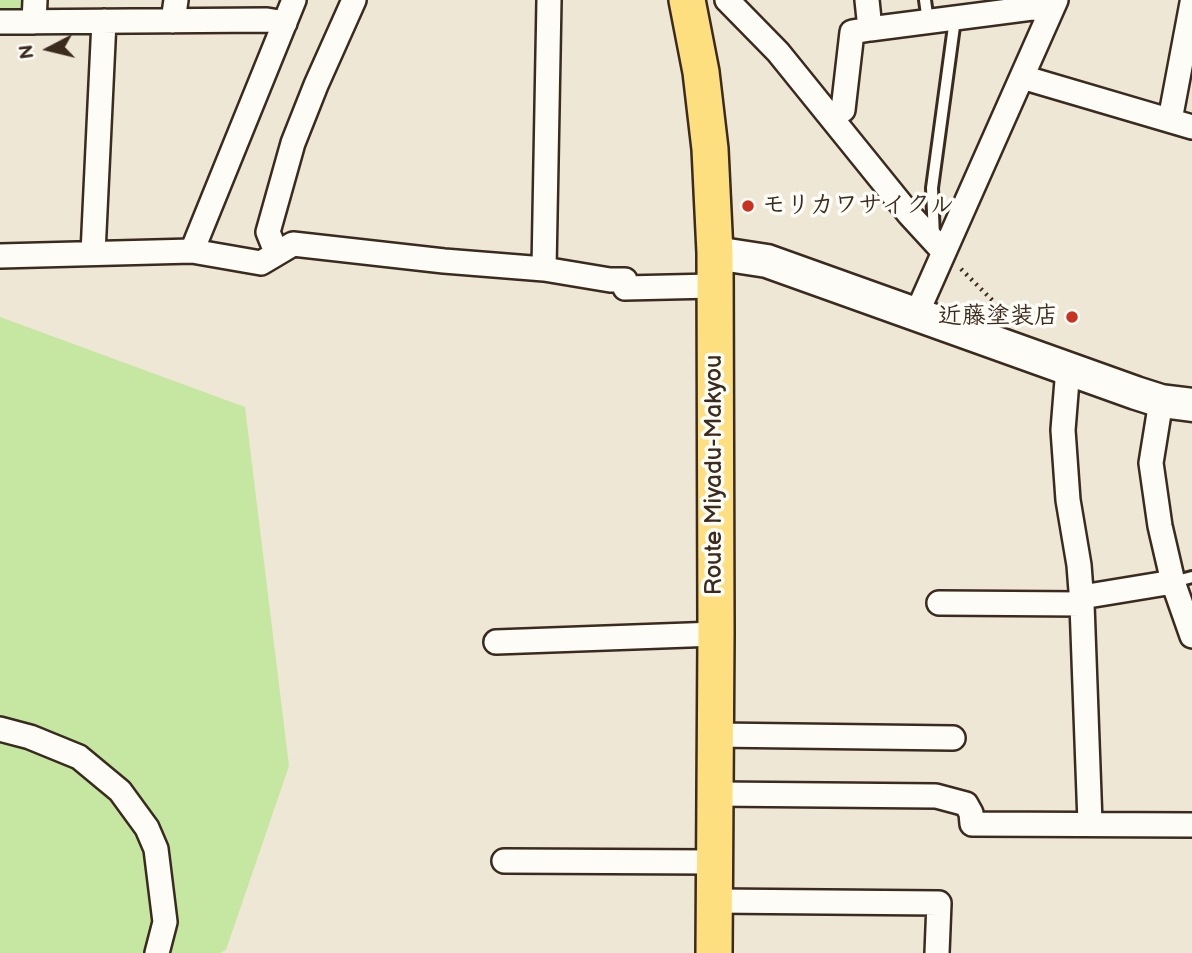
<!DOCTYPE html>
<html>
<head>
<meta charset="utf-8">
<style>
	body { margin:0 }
	#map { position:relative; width:1192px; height:953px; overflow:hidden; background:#efe7d5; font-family:"Balsamiq Sans",sans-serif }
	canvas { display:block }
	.north { position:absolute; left:14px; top:14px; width:70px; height:70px; -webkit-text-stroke:5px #fdfcf7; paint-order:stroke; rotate:263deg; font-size:19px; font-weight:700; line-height:28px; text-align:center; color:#3b2a1e }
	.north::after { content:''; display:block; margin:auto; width:24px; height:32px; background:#3b2a1e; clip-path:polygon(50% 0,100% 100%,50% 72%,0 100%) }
</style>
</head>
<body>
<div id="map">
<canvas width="1192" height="953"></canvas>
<div class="north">N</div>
</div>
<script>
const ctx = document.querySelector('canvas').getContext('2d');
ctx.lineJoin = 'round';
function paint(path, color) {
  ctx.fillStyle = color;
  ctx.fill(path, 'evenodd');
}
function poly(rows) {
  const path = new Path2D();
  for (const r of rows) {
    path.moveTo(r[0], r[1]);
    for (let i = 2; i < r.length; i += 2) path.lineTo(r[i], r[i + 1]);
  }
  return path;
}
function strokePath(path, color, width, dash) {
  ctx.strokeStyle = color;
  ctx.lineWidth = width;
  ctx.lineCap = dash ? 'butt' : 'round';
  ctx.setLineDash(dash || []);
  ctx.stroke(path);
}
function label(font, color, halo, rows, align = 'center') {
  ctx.font = font + ' "Balsamiq Sans","Klee One",sans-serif';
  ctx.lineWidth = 7;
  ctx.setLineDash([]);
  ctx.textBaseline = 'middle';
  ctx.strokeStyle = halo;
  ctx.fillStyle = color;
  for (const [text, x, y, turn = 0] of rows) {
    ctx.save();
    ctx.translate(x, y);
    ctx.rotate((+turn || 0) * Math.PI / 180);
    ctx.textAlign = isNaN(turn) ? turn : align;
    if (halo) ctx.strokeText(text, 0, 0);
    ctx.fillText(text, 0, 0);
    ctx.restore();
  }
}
paint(poly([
	[0,0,28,0,28,10,0,16],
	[0,317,245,407,289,766,226,950,220,953,0,953]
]), '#c5e7a1');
const lane = poly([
	[925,0,928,22],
	[934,238,932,188,955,19],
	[1173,582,1192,577]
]);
const street = poly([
	[727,0,778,52,909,214,943,251],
	[867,0,870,29,1032,8,1052,9],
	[173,21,176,0],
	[0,22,267,20,285,23],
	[34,22,35,0],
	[1022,77,1192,127],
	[843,110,852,32,870,29],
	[1170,120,1192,3],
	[192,251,294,0],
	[276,252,268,232,293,143,316,85,354,0],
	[93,253,104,21],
	[0,256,192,251,261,263,293,244,444,261,544,269,610,280,625,280,625,288,713,286],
	[544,269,549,0],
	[917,313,1056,0],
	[1068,368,1063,430,1068,500,1079,565,1082,604,1090,823],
	[1173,582,1192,636],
	[1082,597,1173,582,1160,526,1151,463,1161,401],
	[939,603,1082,604],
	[496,642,716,634],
	[0,729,30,737,79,757,120,791,147,828,156,849,165,922,157,953],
	[715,735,953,738],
	[715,794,936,796,966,804,971,813,972,824,1192,825],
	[504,861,714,862],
	[715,901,939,903,937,953]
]);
const secondary = poly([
	[715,253,767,261,1136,393,1161,401,1192,405]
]);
const primary = poly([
	[687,0,701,72,710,149,715,253,716,634,714,953]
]);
strokePath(lane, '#3b2a1e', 16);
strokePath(street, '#3b2a1e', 28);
strokePath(secondary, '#3b2a1e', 37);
strokePath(primary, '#3b2a1e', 40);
strokePath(poly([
	[961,269,1012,320]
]), '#3b2a1e', 4.5, [2, 5]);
strokePath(lane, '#fdfcf7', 10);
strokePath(street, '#fdfcf7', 23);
strokePath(secondary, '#fdfcf7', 32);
strokePath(primary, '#fedf80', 35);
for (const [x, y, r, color] of [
	[748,206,7,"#c8321e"],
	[1072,317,7,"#c8321e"]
]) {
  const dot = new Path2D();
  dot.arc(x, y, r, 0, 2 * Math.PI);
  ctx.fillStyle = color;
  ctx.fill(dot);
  strokePath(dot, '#fdfcf7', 2.5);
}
label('bold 24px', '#3b2a1e', '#fdfcf7', [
	["モリカワサイクル",762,206],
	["近藤塗装店",1058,317,"right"]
], 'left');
label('24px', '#3b2a1e', '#fdfcf7', [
	["Route Miyadu-Makyou",715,475,-90]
]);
</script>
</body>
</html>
